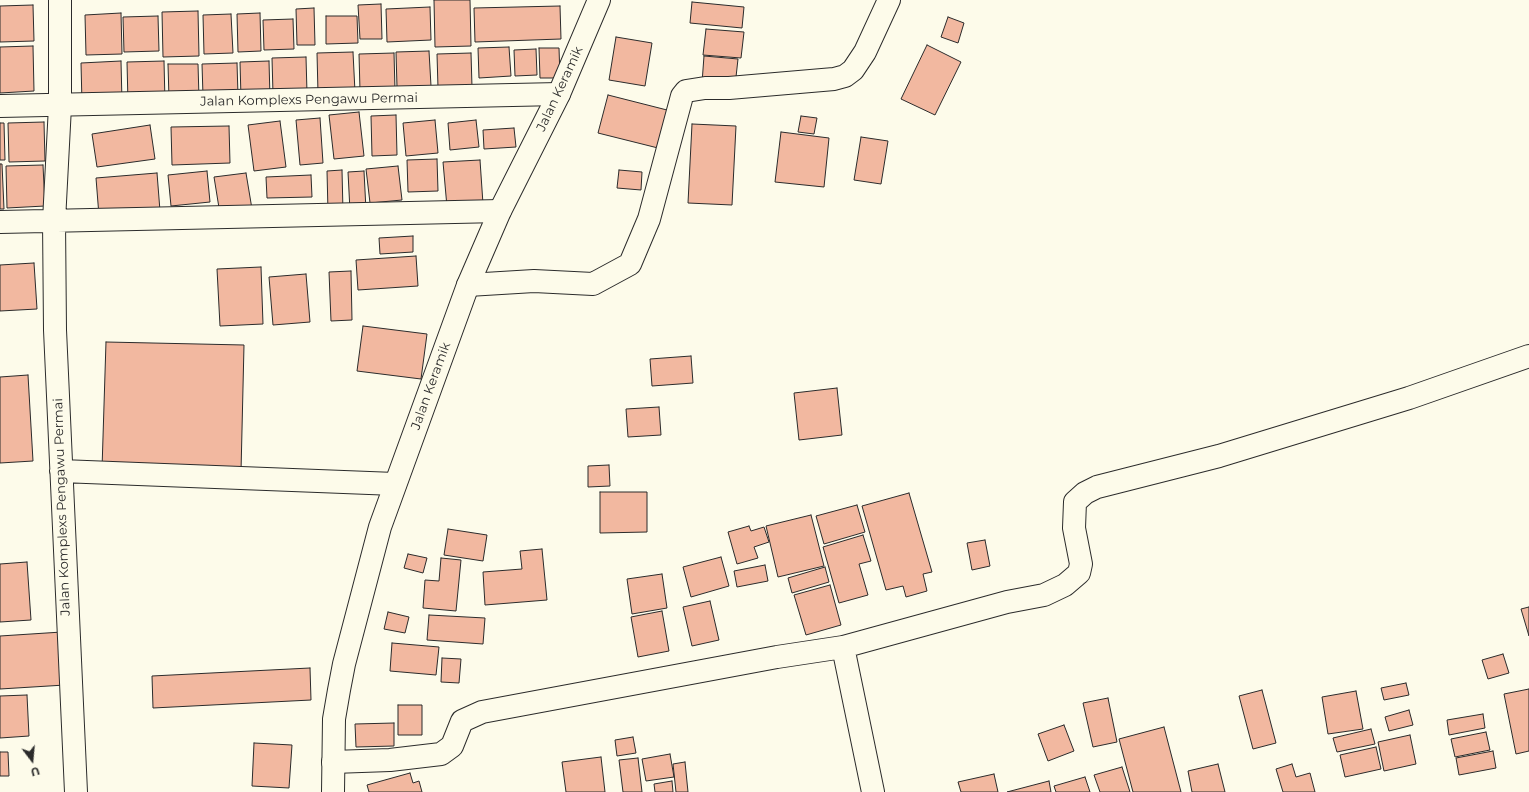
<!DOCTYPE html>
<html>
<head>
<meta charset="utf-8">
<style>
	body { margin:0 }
	#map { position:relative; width:1529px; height:792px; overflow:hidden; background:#fdfbea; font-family:Montserrat,sans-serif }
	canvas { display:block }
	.north { position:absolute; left:12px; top:740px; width:40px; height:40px; -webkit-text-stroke:3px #fdfbea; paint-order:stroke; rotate:164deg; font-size:11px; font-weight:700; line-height:16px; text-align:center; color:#2b2b2b }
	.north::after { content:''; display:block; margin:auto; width:14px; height:18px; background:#2b2b2b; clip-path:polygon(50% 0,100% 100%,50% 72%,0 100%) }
</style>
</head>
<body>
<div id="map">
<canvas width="1529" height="792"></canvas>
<div class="north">U</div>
</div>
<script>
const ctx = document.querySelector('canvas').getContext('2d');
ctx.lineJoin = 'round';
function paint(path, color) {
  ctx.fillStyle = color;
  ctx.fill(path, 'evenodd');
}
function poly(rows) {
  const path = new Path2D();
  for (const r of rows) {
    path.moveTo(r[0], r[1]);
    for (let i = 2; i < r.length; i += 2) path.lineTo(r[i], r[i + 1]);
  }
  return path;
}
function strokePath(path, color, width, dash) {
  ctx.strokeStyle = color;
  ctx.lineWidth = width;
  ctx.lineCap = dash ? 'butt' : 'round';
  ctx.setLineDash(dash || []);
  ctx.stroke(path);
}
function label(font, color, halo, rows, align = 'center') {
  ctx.font = font + ' Montserrat,sans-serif';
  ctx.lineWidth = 3;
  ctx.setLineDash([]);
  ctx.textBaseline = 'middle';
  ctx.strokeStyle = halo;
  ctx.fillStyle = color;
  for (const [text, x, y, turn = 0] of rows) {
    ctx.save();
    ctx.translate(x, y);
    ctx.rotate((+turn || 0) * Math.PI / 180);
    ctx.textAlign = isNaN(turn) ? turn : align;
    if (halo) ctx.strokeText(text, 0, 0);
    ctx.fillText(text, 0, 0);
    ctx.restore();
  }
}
const building = poly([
	[434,0,470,0,471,46,435,47,434,0],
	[692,2,744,7,742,28,690,23,692,2],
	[381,4,382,39,360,39,358,5,381,4],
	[33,5,34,41,0,42,0,6,33,5],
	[560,6,561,39,475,42,474,8,560,6],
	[430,7,431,40,387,42,386,9,430,7],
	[314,8,315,45,297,45,296,9,314,8],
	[198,11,199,56,163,57,162,12,198,11],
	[121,13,122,54,86,55,85,15,121,13],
	[260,13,261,51,238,52,237,14,260,13],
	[231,14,233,53,204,54,203,15,231,14],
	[158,16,159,51,124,52,123,17,158,16],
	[326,16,357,16,358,43,326,44,326,16],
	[948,17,964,23,958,43,941,37,948,17],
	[293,19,294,49,264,50,263,20,293,19],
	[706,29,744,32,741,58,703,55,706,29],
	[616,37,652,43,645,86,609,80,616,37],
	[927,45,961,62,935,115,901,99,927,45],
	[33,46,34,91,0,93,0,47,33,46],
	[509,47,511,76,479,78,478,48,509,47],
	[539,48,559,48,560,78,540,78,539,48],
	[536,49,537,75,515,76,514,50,536,49],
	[429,51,431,86,397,87,396,52,429,51],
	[353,52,355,92,318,93,317,53,353,52],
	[394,53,395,90,360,91,359,54,394,53],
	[471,53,472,87,438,88,437,54,471,53],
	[704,56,738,59,735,86,702,83,704,56],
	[306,57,307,93,273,94,272,58,306,57],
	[121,61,122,102,82,104,81,63,121,61],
	[164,61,165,102,128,103,127,62,164,61],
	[269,61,270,98,241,98,240,62,269,61],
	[237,63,238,95,203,96,202,64,237,63],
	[168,64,198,64,199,98,169,99,168,64],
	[608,95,667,110,658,148,598,133,608,95],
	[359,112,364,156,334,159,329,115,359,112],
	[396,115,397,155,372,156,371,116,396,115],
	[801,116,817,118,814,134,798,132,801,116],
	[320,118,323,163,300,165,296,120,320,118],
	[435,120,438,153,406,156,403,123,435,120],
	[476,120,479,147,450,150,448,123,476,120],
	[280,121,286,167,254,171,248,125,280,121],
	[44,122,45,161,9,162,8,123,44,122],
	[0,123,4,123,5,160,0,160,0,123],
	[692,124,736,126,732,205,688,203,692,124],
	[150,125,155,159,97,167,92,134,150,125],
	[229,126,230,163,172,165,171,127,229,126],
	[514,128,516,147,484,149,483,130,514,128],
	[781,132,829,138,824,187,775,182,781,132],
	[861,137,888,141,881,184,854,180,861,137],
	[437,159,438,191,408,192,407,160,437,159],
	[480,160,483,204,447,207,443,162,480,160],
	[0,164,2,164,4,209,0,209,0,164],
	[43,165,45,206,7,208,6,166,43,165],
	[398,166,402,200,370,203,366,169,398,166],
	[342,170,343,212,328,212,327,171,342,170],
	[619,170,642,172,641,190,617,188,619,170],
	[207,171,210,202,171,206,168,175,207,171],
	[364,171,366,210,350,211,348,172,364,171],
	[157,173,160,211,99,216,96,178,157,173],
	[246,173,252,209,220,214,214,177,246,173],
	[311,175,312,197,267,198,266,177,311,175],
	[413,236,413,252,380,254,379,238,413,236],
	[416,256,418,286,358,290,356,260,416,256],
	[34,263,37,309,0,311,0,265,34,263],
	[261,267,263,324,220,326,217,269,261,267],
	[351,271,352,320,331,321,329,272,351,271],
	[306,274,310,322,273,325,269,277,306,274],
	[363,326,427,334,421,379,357,371,363,326],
	[106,342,244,345,241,472,102,469,106,342],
	[691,356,693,383,652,386,650,359,691,356],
	[28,375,33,461,0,463,0,377,28,375],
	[837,388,842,435,799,440,794,393,837,388],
	[659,407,661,435,628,437,626,409,659,407],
	[609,465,610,486,588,487,588,466,609,465],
	[600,492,647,492,647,532,600,533,600,492],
	[909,493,932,572,923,574,927,591,906,597,903,586,886,590,862,506,909,493],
	[857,505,865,532,824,544,816,516,857,505],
	[811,515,824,566,778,577,766,526,811,515],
	[749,526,751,531,764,527,769,542,754,547,758,558,737,564,728,532,749,526],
	[448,529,487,535,483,561,444,555,448,529],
	[863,535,871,561,859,564,868,595,839,603,823,547,863,535],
	[985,540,990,566,972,570,967,543,985,540],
	[542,549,547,600,485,605,483,572,522,569,520,551,542,549],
	[408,554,427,558,423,573,404,568,408,554],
	[721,557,729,586,691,597,683,567,721,557],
	[441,558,461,560,456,611,423,608,425,580,439,581,441,558],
	[27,562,31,620,0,622,0,564,27,562],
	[765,565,768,581,737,587,734,571,765,565],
	[825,567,829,582,792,593,788,578,825,567],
	[662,574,667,608,632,614,627,579,662,574],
	[830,585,841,625,806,635,794,595,830,585],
	[710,601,719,640,692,646,683,607,710,601],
	[1529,607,1529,636,1521,609,1529,607],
	[662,611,669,651,638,657,631,617,662,611],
	[388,612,409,617,405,633,384,629,388,612],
	[429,615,485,618,483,644,427,640,429,615],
	[62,632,65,685,0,689,0,636,62,632],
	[392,643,439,647,436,675,390,671,392,643],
	[1503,654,1509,673,1488,679,1482,660,1503,654],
	[442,658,461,659,459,683,441,682,442,658],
	[310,668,311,700,153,708,152,676,310,668],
	[1406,683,1409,695,1384,700,1381,688,1406,683],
	[1529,689,1529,751,1516,754,1504,694,1529,689],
	[1262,690,1276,743,1253,749,1239,696,1262,690],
	[1356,691,1363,729,1328,734,1322,697,1356,691],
	[27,695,29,736,0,738,0,696,27,695],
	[1108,698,1117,742,1093,747,1083,703,1108,698],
	[398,705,422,705,422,735,398,735,398,705],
	[1409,710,1413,725,1389,731,1385,717,1409,710],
	[1483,714,1485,728,1449,735,1447,720,1483,714],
	[394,723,394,746,356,747,355,724,394,723],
	[1064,725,1074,751,1048,761,1038,734,1064,725],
	[1164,727,1181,792,1133,792,1119,739,1164,727],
	[1371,729,1375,744,1337,752,1333,738,1371,729],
	[1486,732,1490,750,1455,757,1451,739,1486,732],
	[1410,735,1416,764,1384,771,1378,742,1410,735],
	[633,737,636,753,617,756,615,740,633,737],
	[254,743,292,745,289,788,252,786,254,743],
	[1376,747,1381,769,1345,777,1340,755,1376,747],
	[1493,751,1496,768,1459,775,1456,758,1493,751],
	[0,752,8,752,9,776,0,776,0,752],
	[670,754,674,777,646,781,642,759,670,754],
	[601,757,605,792,566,792,562,762,601,757],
	[638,758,642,792,623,792,619,760,638,758],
	[685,762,688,792,676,792,673,764,685,762],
	[1218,764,1225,792,1192,792,1188,771,1218,764],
	[1292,764,1296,777,1310,773,1315,792,1283,792,1276,769,1292,764],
	[1122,767,1130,792,1100,792,1094,775,1122,767],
	[410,773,413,783,419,781,422,792,369,792,367,785,410,773],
	[994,774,998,792,961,792,958,782,994,774],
	[1085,777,1090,792,1056,792,1054,786,1085,777],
	[672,781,673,792,655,792,654,784,672,781],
	[1049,781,1051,792,1007,792,1049,781]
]);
paint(building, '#f2b8a0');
strokePath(building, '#2b2b2b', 1);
const minor = poly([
	[60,0,60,106,54,221,55,330,76,792],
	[0,106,559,94],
	[0,222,500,211],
	[468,285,534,281,593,284,630,264,649,219,682,96,686,91,705,88,729,88,834,79,845,76,853,70,865,52,889,0],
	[61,471,395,484],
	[843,647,873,792],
	[333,762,390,760,441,754,452,746,462,721,482,712,777,657,843,647,1007,602,1044,595,1065,585,1079,573,1081,564,1074,528,1075,502,1085,493,1097,487,1219,456,1409,398,1529,356]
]);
const tertiary = poly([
	[333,792,334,719,339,690,344,664,380,527,468,285,500,211,559,94,599,0]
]);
strokePath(minor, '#2b2b2b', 24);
strokePath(tertiary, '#2b2b2b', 24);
strokePath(minor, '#fdfbea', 22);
strokePath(tertiary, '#fdfbea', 22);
label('13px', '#2b2b2b', '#fdfbea', [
	["Jalan Keramik",560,89,-65],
	["Jalan Komplexs Pengawu Permai",309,100,-1],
	["Jalan Keramik",431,386,-70],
	["Jalan Komplexs Pengawu Permai",62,507,-92]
]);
</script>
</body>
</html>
